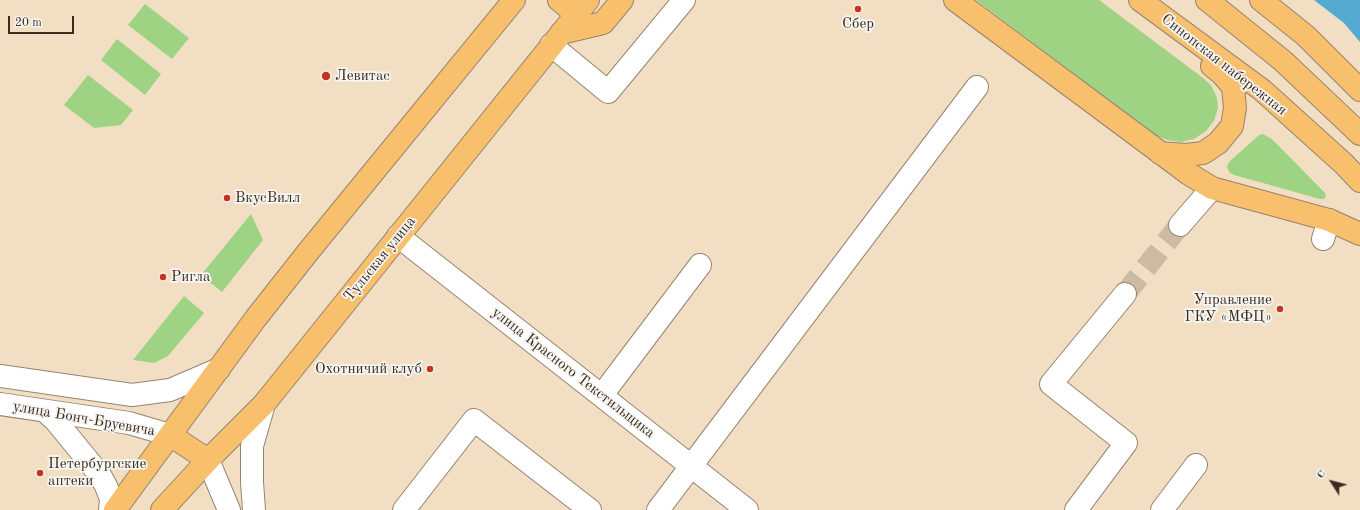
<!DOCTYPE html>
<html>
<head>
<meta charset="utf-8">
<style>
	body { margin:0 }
	#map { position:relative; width:1360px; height:510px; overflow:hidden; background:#f2dec3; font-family:"Old Standard TT",serif }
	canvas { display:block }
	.north { position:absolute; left:1312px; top:462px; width:40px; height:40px; -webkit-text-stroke:3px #f6f6f2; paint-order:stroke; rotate:306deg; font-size:11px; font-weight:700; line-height:16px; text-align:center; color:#3b2a1e }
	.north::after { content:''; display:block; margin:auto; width:14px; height:18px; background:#3b2a1e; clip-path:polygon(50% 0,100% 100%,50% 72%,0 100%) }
	.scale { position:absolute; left:8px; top:16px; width:66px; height:18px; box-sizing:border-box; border:2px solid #3b2a1e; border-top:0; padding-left:5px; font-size:12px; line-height:14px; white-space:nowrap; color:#3b2a1e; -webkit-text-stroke:3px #f6f6f2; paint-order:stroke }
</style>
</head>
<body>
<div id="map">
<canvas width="1360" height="510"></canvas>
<div class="north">С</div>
<div class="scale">20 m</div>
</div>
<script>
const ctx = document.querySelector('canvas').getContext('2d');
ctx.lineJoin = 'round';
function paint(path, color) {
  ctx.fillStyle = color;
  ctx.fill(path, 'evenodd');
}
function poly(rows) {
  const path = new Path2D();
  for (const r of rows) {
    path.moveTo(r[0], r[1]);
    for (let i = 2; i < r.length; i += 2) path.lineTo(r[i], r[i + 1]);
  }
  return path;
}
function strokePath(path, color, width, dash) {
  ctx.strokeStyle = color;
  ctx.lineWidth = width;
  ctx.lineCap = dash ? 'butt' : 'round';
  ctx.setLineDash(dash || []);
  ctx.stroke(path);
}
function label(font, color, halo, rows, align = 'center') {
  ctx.font = font + ' "Old Standard TT",serif';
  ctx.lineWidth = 3.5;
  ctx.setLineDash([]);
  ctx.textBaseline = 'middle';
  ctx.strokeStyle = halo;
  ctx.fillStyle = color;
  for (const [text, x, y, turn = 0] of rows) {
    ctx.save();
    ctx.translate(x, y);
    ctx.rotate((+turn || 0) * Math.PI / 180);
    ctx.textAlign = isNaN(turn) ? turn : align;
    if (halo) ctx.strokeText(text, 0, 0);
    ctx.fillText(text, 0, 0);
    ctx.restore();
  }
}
paint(poly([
	[976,0,1099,0,1203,78,1211,85,1217,98,1218,108,1214,121,1206,131,1194,139,1181,142,1167,140,1155,135],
	[145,4,189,38,172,59,128,25],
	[117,39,161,74,145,95,101,60],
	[88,75,133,110,121,125,94,128,64,105],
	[1263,134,1272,139,1325,193,1326,196,1324,199,1320,199,1234,175,1229,172,1227,167,1229,162,1259,135],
	[251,214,263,240,222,292,201,275],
	[184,296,204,313,168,356,154,363,133,360]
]), '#9ed384');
paint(poly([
	[1314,0,1360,0,1360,42,1344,23]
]), '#53a9cf');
strokePath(poly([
	[1125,294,1180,225]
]), '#cdbaa2', 22, [22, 11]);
const minor = poly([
	[551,45,608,92,684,0],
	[1180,225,1212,188],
	[398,236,747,510],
	[1323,239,1329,220],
	[0,376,132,395,170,390,219,369],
	[602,395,700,265],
	[0,404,129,423,170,435],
	[45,411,55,420,100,475,106,486,111,499,110,510],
	[208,460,229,510],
	[254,510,252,482,252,446,264,404],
	[404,510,474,420,590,510],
	[658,510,977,87],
	[1076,510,1126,443,1051,384,1125,294],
	[1162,510,1196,465]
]);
const major = poly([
	[559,0,576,14],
	[955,0,1189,174,1212,188,1329,220,1360,234],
	[1140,0,1262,90,1344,164,1360,181],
	[1207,0,1283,61,1360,134],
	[1261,0,1306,36,1360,90],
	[561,33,603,23,622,0],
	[1160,153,1186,155,1203,153,1218,143,1232,126,1235,108,1233,87,1222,74,1212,66],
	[170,435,208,460],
	[115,510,256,318,308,252,514,0],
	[162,510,208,460,264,404,588,0]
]);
strokePath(minor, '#968470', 24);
strokePath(major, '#968470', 24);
strokePath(minor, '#fff', 22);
strokePath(major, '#f8bf6c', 22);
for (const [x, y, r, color] of [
	[858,9,4,"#c8321e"],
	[326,76,5,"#c8321e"],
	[227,198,4,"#c8321e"],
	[163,277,4,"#c8321e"],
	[1280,309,4,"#c8321e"],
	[430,369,4,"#c8321e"],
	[40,473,4,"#c8321e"]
]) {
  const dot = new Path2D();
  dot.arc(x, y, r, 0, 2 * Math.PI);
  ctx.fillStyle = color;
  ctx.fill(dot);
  strokePath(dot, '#f6f6f2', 1.5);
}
label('15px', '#3b2a1e', '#f6f6f2', [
	["Сбер",858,24,"center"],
	["Левитас",335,76],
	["ВкусВилл",235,198],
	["Ригла",171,277],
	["Управление",1272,300,"right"],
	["ГКУ «МФЦ»",1272,317,"right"],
	["Охотничий клуб",422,369,"right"],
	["Петербургские",48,464],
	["аптеки",48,481]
], 'left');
label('15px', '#3b2a1e', '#f6f6f2', [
	["Синопская набережная",1224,65,38],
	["Тульская улица",380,259,-51],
	["улица Красного Текстильщика",573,373,38],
	["улица Бонч-Бруевича",84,419,10]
]);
</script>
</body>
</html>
